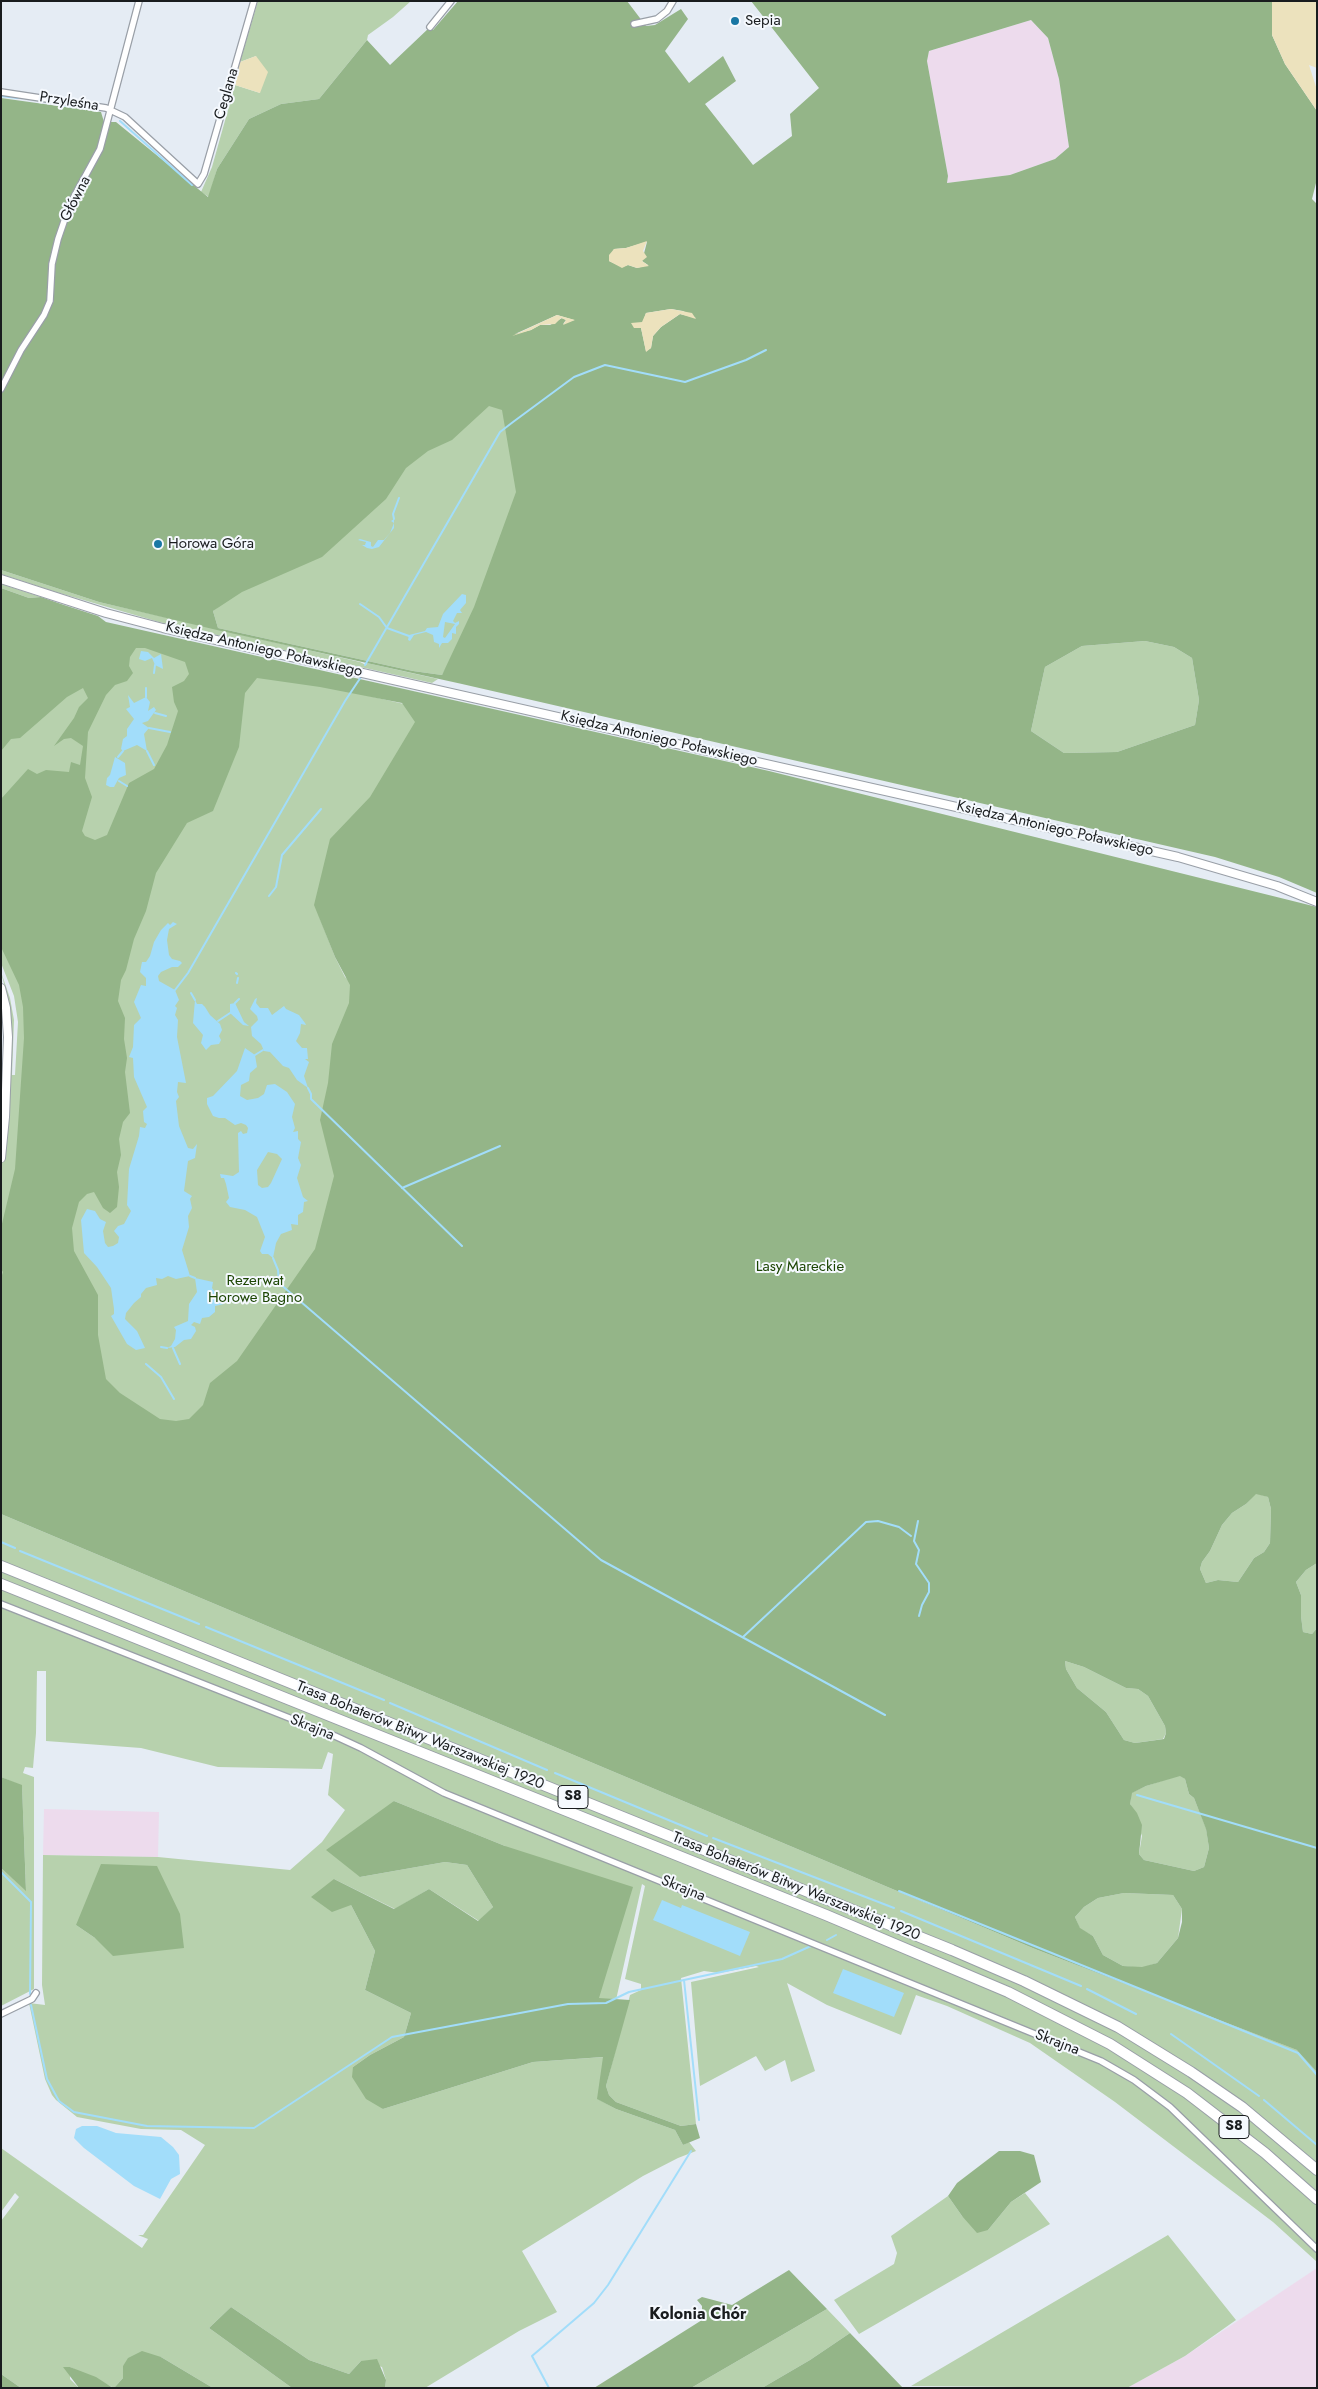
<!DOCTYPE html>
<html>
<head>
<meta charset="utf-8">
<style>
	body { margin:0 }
	#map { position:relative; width:1318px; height:2389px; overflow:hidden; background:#e5ecf4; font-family:Jost,sans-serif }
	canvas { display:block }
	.frame { position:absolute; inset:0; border:2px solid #191c1e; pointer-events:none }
</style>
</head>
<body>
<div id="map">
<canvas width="1318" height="2389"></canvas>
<div class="frame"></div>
</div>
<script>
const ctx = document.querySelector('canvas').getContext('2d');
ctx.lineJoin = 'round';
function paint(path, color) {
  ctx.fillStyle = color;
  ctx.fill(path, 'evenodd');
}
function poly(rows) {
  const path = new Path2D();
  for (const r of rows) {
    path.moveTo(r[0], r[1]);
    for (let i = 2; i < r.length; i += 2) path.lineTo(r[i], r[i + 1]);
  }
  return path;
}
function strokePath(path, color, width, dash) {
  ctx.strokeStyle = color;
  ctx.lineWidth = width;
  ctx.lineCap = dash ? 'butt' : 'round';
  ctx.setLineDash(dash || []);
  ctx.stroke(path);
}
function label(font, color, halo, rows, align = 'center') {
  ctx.font = font + ' Jost,sans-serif';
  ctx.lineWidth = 4;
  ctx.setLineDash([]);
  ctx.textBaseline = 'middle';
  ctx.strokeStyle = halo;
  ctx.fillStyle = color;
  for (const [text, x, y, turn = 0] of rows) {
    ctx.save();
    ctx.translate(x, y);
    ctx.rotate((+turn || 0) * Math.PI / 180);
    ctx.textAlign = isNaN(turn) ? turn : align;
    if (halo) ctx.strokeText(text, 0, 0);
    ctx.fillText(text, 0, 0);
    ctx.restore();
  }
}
paint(poly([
	[1031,20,1048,38,1059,79,1069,147,1055,159,1010,175,947,183,948,176,927,61,929,51],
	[44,1809,159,1812,158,1857,43,1855],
	[1317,2268,1317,2388,1127,2388,1185,2356]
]), '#eddbed');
paint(poly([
	[258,1,411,1,393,17,368,35,367,40,319,99,281,104,249,119,217,169,209,197,201,192,212,167,235,85,260,93,256,56,240,62],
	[516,386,521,539,442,675,413,671,218,628,213,611,218,607,257,545],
	[1,570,99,602,360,662,366,665,367,663,438,679,432,683,159,622,56,592,1,574],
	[1,584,41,597,29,598,1,588],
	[90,632,426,709,319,916,335,957,345,977,361,991,476,1393,1,1448,1,1075,10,1075,12,1033,8,999,1,972,10,998,14,1020,12,1075,15,1075,18,1022,14,996,1,963,1,717],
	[1145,641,1174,647,1192,658,1199,700,1195,725,1117,752,1064,753,1031,731,1045,667,1082,646],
	[1256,1493,1268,1497,1271,1509,1270,1543,1264,1552,1254,1558,1238,1582,1218,1580,1206,1583,1200,1569,1202,1562,1210,1551,1222,1525,1232,1513,1246,1504],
	[1,1514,1035,1949,1300,2051,1317,2072,1317,2262,1273,2222,1115,2102,1030,2043,947,2006,916,1995,901,2035,827,2005,787,1983,815,2071,791,2082,785,2060,765,2071,756,2056,700,2086,691,1982,759,1967,756,1966,719,1973,704,1971,681,1978,696,2124,681,2126,616,2102,609,2095,606,2086,630,1995,641,1990,641,1984,625,1979,645,1886,642,1884,616,2000,598,1999,505,1846,394,1801,360,1877,445,1862,467,1865,493,1907,479,1921,429,1889,395,1909,334,1879,351,1905,375,1951,365,1990,411,2013,404,2037,370,2055,353,2067,383,2109,533,2062,604,2057,598,2099,616,2109,675,2130,683,2145,689,2142,696,2151,678,2158,643,2176,522,2251,557,2312,519,2331,425,2388,385,2388,386,2380,382,2367,361,2361,349,2374,309,2360,231,2307,209,2328,292,2388,213,2388,161,2357,123,2366,123,2378,114,2388,70,2367,70,2379,79,2388,21,2388,1,2374,1,2221,19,2197,15,2193,1,2212,1,2148,142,2248,148,2239,138,2235,143,2235,205,2145,181,2130,141,2129,77,2117,56,2100,52,2095,45,2079,29,2003,45,2005,42,1985,43,1855,158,1857,290,1870,322,1842,345,1810,328,1795,333,1754,328,1752,322,1769,218,1767,141,1748,46,1741,46,1671,37,1671,36,1733,33,1768,25,1767,23,1773,34,1777,34,1989,1,2006,1,1868,26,1890,22,1786,1,1777],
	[76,1925,183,1947,95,1938],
	[1317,1563,1317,1628,1312,1634,1303,1632,1301,1616,1301,1595,1296,1582,1306,1570],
	[1065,1661,1084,1667,1126,1688,1138,1689,1148,1696,1165,1726,1166,1733,1163,1739,1135,1743,1124,1740,1106,1712,1077,1688,1066,1669],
	[1180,1775,1185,1779,1189,1794,1194,1798,1206,1828,1209,1848,1204,1867,1194,1871,1144,1860,1139,1854,1142,1836,1130,1804,1131,1793,1146,1786],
	[1124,1893,1173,1895,1182,1909,1178,1938,1157,1963,1142,1968,1123,1966,1103,1955,1093,1936,1080,1929,1075,1917,1084,1907,1098,1898],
	[1025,2193,1050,2224,859,2334,834,2300,894,2264,897,2253,891,2236,948,2196,962,2216,988,2230,1011,2202],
	[1168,2235,1236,2320,1185,2356,1127,2388,911,2386],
	[827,2309,850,2333,810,2360,762,2388,691,2388]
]), '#b7d1ad');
paint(poly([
	[458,1,627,1,646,26,655,25,681,9,688,19,665,51,689,83,723,56,736,81,705,104,753,165,792,136,790,114,819,88,751,1,1272,1,1272,35,1285,64,1317,111,1317,179,1312,199,1317,204,1317,893,1279,877,1215,857,462,684,217,630,99,602,1,570,1,98,101,112,104,122,116,122,208,197,217,169,249,119,281,104,319,99,367,40,390,65,430,27,433,30],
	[1031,20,1048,38,1059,79,1069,147,1055,159,1010,175,947,183,948,176,927,61,929,51],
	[647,242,642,261,648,265,637,268,628,265,622,267,609,261,614,249,626,248],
	[671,309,683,311,696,318,680,314,661,327,653,336,651,348,646,351,641,328,646,313],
	[557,315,574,320,563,324,566,320,562,318,550,325,540,325,531,330,515,334],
	[489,406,502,410,516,492,474,607,442,675,413,671,218,628,213,611,242,592,322,557,386,499,406,468,428,451,452,440],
	[1145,641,1174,647,1192,658,1199,700,1195,725,1117,752,1064,753,1031,731,1045,667,1082,646],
	[1,588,29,598,41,597,64,605,98,616,106,622,769,771,1317,907,1317,1563,1306,1570,1296,1582,1301,1595,1301,1616,1303,1632,1312,1634,1317,1628,1317,2072,1297,2050,1035,1949,1,1514,1,1278,3,1272,1,1269,1,1228,15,1169,24,1038,23,1007,19,985,1,947,1,799,28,769,37,774,46,770,69,772,71,762,80,765,83,746,71,738,64,739,54,746,74,718,79,707,88,698,83,688,67,697,20,738,11,739,1,751],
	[136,648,145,648,185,662,189,674,184,681,172,687,174,702,178,711,167,745,154,769,129,783,107,835,95,840,85,836,82,831,92,797,85,778,88,732,106,695,115,685,127,681,133,673,129,666,130,657],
	[257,678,320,687,402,703,415,722,370,797,330,839,314,905,335,957,350,985,349,1003,332,1044,328,1083,320,1120,334,1176,315,1249,237,1361,210,1383,203,1405,189,1419,176,1421,160,1419,120,1393,106,1379,98,1335,98,1295,74,1251,72,1228,79,1202,87,1194,94,1192,103,1208,110,1213,117,1207,119,1187,117,1172,121,1155,119,1139,123,1122,130,1113,125,1072,127,1058,124,1039,125,1018,118,1001,121,980,126,970,134,939,146,911,156,873,187,823,213,811,239,747,245,693],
	[1256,1494,1268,1497,1271,1509,1270,1543,1264,1552,1254,1558,1238,1582,1218,1580,1206,1583,1200,1569,1202,1562,1210,1551,1222,1525,1232,1513,1246,1504],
	[1065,1661,1084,1667,1126,1688,1138,1689,1148,1696,1165,1726,1166,1733,1164,1739,1135,1743,1124,1740,1106,1712,1077,1688,1066,1669],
	[1180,1776,1185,1779,1189,1794,1194,1798,1206,1829,1209,1848,1204,1867,1194,1871,1144,1860,1139,1854,1142,1825,1137,1813,1130,1804,1132,1793,1146,1786],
	[1124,1893,1173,1895,1182,1909,1182,1922,1178,1938,1157,1963,1142,1967,1123,1966,1103,1955,1093,1936,1080,1928,1075,1917,1084,1907,1098,1898],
	[1,1777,22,1785,26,1891,1,1868],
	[394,1801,505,1846,633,1887,599,1998,630,2000,606,2086,609,2095,616,2102,681,2126,696,2124,700,2138,683,2145,675,2130,616,2109,597,2099,603,2057,533,2062,383,2109,366,2099,352,2077,353,2067,370,2055,404,2037,411,2013,365,1990,375,1951,351,1905,332,1912,311,1897,334,1879,394,1909,429,1889,478,1921,493,1907,467,1865,445,1862,360,1877,326,1850],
	[101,1864,157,1866,180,1914,184,1948,113,1956,95,1938,76,1925],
	[999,2151,1020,2151,1034,2155,1041,2182,1011,2202,988,2230,977,2233,962,2216,948,2196,957,2183],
	[789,2270,827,2309,691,2388,594,2388,702,2320,702,2306,697,2300,702,2297,732,2305],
	[231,2307,309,2360,349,2374,361,2361,377,2359,386,2380,385,2388,292,2388,209,2328],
	[850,2333,903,2388,762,2388,810,2360],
	[142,2351,161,2357,213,2388,114,2388,123,2378,123,2366,128,2358],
	[63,2367,70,2367,96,2377,113,2388,79,2388],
	[1,2374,21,2388,1,2388]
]), '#94b588');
paint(poly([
	[1272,1,1317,1,1317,68,1309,65,1317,90,1317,111,1285,64,1272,35],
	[256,56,268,72,260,93,235,85,240,62],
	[647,241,643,251,647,257,642,261,649,266,637,268,628,265,622,268,609,261,609,255,614,249,626,248],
	[671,309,692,313,696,319,680,314,661,327,653,336,651,348,646,352,641,328,634,328,631,323,642,322,646,313],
	[557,315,575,320,563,325,566,320,561,318,555,324,540,325,531,330,512,336]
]), '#ece2bd');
paint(poly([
	[394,519,394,528,379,547,372,549,367,548,362,545,365,545,366,542,358,540,360,539,371,542,371,546,373,547,378,540,384,540,390,533,394,523,391,521],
	[462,594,466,595,466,603,460,610,462,613,457,613,453,621,455,623,459,621,459,624,456,627,456,634,452,633,452,639,448,643,442,643,439,648,439,644,434,642,433,635,426,632,414,635,410,641,408,640,409,635,425,631,427,628,438,627,443,614],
	[445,622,455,624,445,638,443,637],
	[141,651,148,652,154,658,161,654,163,669,155,665,152,658,145,661,139,659],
	[128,695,134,703,146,697,150,702,148,711,154,707,156,710,148,721,142,723,149,728,144,734,147,751,137,745,123,751,121,749,123,739,127,736,127,729,134,719,126,709,130,707],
	[115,757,125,763,126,775,119,778,114,787,110,787,106,785,107,778,110,775],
	[173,922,177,924,169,929,167,940,169,955,172,959,180,961,182,963,178,967,172,967,161,972,158,976,159,981,175,990,179,1000,175,1006,177,1008,175,1015,178,1020,177,1037,186,1083,178,1082,177,1092,179,1097,176,1101,179,1126,188,1148,193,1149,197,1144,195,1158,188,1161,184,1191,192,1196,190,1199,192,1208,188,1216,189,1227,182,1250,190,1276,176,1279,168,1276,162,1279,156,1278,157,1285,146,1288,141,1294,141,1297,134,1303,126,1313,125,1319,137,1331,145,1348,136,1350,127,1344,111,1316,114,1314,114,1309,111,1288,97,1267,84,1253,81,1220,87,1209,95,1211,100,1219,106,1222,103,1231,105,1243,108,1247,113,1246,118,1243,119,1237,114,1231,118,1226,124,1224,131,1211,127,1205,129,1169,139,1136,140,1127,145,1128,147,1124,144,1122,143,1111,147,1107,134,1077,133,1058,129,1057,133,1047,134,1025,141,1018,134,1002,141,985,146,986,146,978,140,972,142,962,146,962,150,956,154,942,161,930,168,923,170,925],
	[257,998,256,1003,260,1008,268,1008,272,1015,284,1006,286,1009,299,1015,305,1023,306,1025,301,1024,300,1033,296,1041,302,1048,307,1048,308,1059,305,1059,309,1062,304,1076,308,1088,297,1080,289,1068,283,1066,270,1052,264,1051,261,1044,252,1036,251,1027,258,1020,257,1016,250,1009,255,999],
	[195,1000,197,1004,202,1004,205,1007,210,1015,220,1024,222,1030,219,1036,221,1040,219,1044,211,1045,206,1050,201,1043,203,1035,193,1023],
	[235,1003,244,1022,249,1026,243,1025,230,1013,230,1004],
	[245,1048,255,1055,257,1067,250,1073,249,1081,241,1085,240,1096,247,1100,258,1098,264,1094,267,1085,275,1084,287,1092,295,1104,292,1117,295,1128,293,1132,298,1131,298,1139,301,1142,298,1158,301,1165,297,1178,303,1197,308,1201,304,1202,303,1212,298,1215,298,1225,291,1224,292,1230,281,1234,276,1243,273,1258,268,1254,262,1254,260,1251,265,1237,257,1217,245,1210,230,1207,226,1202,229,1198,226,1184,224,1178,221,1178,220,1174,233,1176,239,1172,238,1133,241,1131,243,1134,247,1133,248,1128,246,1125,241,1123,235,1125,225,1118,219,1118,213,1116,207,1104,207,1098,213,1096,237,1071],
	[268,1152,277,1154,282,1159,271,1183,268,1187,262,1188,258,1185,257,1170],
	[195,1278,213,1282,212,1288,224,1304,215,1306,215,1312,209,1317,202,1318,200,1324,194,1322,191,1325,195,1327,196,1331,191,1339,184,1340,175,1347,167,1348,171,1346,175,1339,176,1330,174,1327,188,1321,189,1304,197,1292],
	[662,1900,681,1908,682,1905,750,1932,740,1956,653,1920],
	[843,1969,904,1993,894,2017,833,1993],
	[82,2126,97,2126,116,2133,161,2137,173,2147,179,2155,180,2174,171,2179,160,2199,134,2186,84,2148,74,2138,76,2129]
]), '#a2ddfa');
strokePath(poly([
	[1,96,18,98],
	[51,103,74,107],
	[120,121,192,185],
	[394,519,393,514,399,498],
	[360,604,379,617,387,628,409,636],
	[365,665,500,432,513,422,574,377,605,365,685,382,746,360,766,350],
	[154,673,155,665],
	[146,688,146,697],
	[155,713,166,716],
	[149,728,170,732],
	[147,751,154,765],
	[118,757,123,751],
	[119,781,127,786],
	[269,896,276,887,282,855,321,809],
	[236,973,237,974],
	[237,983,238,978],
	[175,990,188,973,345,701,361,677],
	[191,993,195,1000],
	[235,1003,239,999],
	[218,1021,230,1013],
	[255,1055,263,1050],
	[308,1088,311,1094,311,1099,462,1246],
	[402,1188,500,1146],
	[273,1258,278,1270,279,1283,601,1560,885,1715],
	[190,1276,195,1278],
	[161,1347,167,1348],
	[173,1348,180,1364],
	[146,1364,161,1377,174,1399],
	[918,1521,914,1541,919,1550,916,1564,929,1583,929,1592,922,1605,919,1616],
	[1,1542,15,1548],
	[20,1551,199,1624],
	[206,1627,384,1700],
	[743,1637,866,1522,878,1521,899,1527,911,1536],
	[390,1703,547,1770],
	[555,1773,707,1836],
	[1137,1795,1317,1848],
	[713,1838,894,1908],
	[1,1872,31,1902,30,1994],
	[899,1891,1298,2053,1317,2075],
	[901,1911,1081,1986],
	[827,1940,836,1935],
	[1087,1989,1136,2014],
	[31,2005,47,2079,59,2101,74,2112,147,2126,254,2128,392,2037,568,2004,606,2003,629,1992,684,1980],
	[1171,2034,1259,2096],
	[1264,2100,1317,2145],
	[699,2120,684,1980,782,1959,811,1946],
	[549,2388,532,2356,594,2303,608,2285,691,2151]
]), '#a2ddfa', 2);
const street = poly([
	[634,24,657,19,667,11,673,1],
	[430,27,451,1],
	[1,92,106,108,125,117,198,184,204,174,254,1],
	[1,389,21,350,44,315,50,301,52,264,58,239,70,204,100,149,139,1],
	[1,1604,335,1736,361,1748,444,1793,1101,2061,1134,2080,1170,2107,1317,2249],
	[1,2014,32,1999,36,1993]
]);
const secondary = poly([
	[1,579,106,613,163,628,1178,857,1277,886,1317,902],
	[1,988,6,1008,8,1037,5,1117,1,1158]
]);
const highway = poly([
	[1,1566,952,1950,1024,1981,1118,2027,1191,2072,1242,2107,1317,2170],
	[1,1584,826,1915,1008,1992,1110,2044,1187,2093,1265,2153,1317,2199]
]);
strokePath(street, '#999fa7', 8);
strokePath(secondary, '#999fa7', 10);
strokePath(highway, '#999fa7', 12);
strokePath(street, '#fff', 5.5);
strokePath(secondary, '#fff', 8);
strokePath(highway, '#fff', 10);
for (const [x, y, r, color] of [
	[735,21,5,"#1977a4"],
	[158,544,5,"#1977a4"]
]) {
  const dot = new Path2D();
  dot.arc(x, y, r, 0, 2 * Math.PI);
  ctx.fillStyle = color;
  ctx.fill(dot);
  strokePath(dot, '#f5f9fe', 2);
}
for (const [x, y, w] of [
	[573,1797,30],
	[1234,2127,30]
]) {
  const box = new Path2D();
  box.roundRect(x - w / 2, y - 11.5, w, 23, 4);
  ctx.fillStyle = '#f5f9fe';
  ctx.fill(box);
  strokePath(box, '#191c1e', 1);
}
label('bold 14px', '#191c1e', null, [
	["S8",573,1797],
	["S8",1234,2127]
]);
label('15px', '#191c1e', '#f5f9fe', [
	["Sepia",745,21],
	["Horowa Góra",168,544]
], 'left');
label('15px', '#191c1e', '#f5f9fe', [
	["Ceglana",227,94,-74],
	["Przyleśna",69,102,9],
	["Główna",76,199,-63],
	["Księdza Antoniego Poławskiego",264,650,13],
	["Księdza Antoniego Poławskiego",659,739,13],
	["Księdza Antoniego Poławskiego",1055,829,13],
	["Skrajna",312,1728,22],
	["Trasa Bohaterów Bitwy Warszawskiej 1920",420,1736,22],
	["Trasa Bohaterów Bitwy Warszawskiej 1920",796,1887,22],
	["Skrajna",683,1889,22],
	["Skrajna",1057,2043,21]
]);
label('15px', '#1c4503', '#f5f9fe', [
	["Lasy Mareckie",800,1267],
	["Rezerwat",255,1281],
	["Horowe Bagno",255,1298]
]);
label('bold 16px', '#191c1e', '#f5f9fe', [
	["Kolonia Chór",698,2315]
]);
</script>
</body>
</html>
